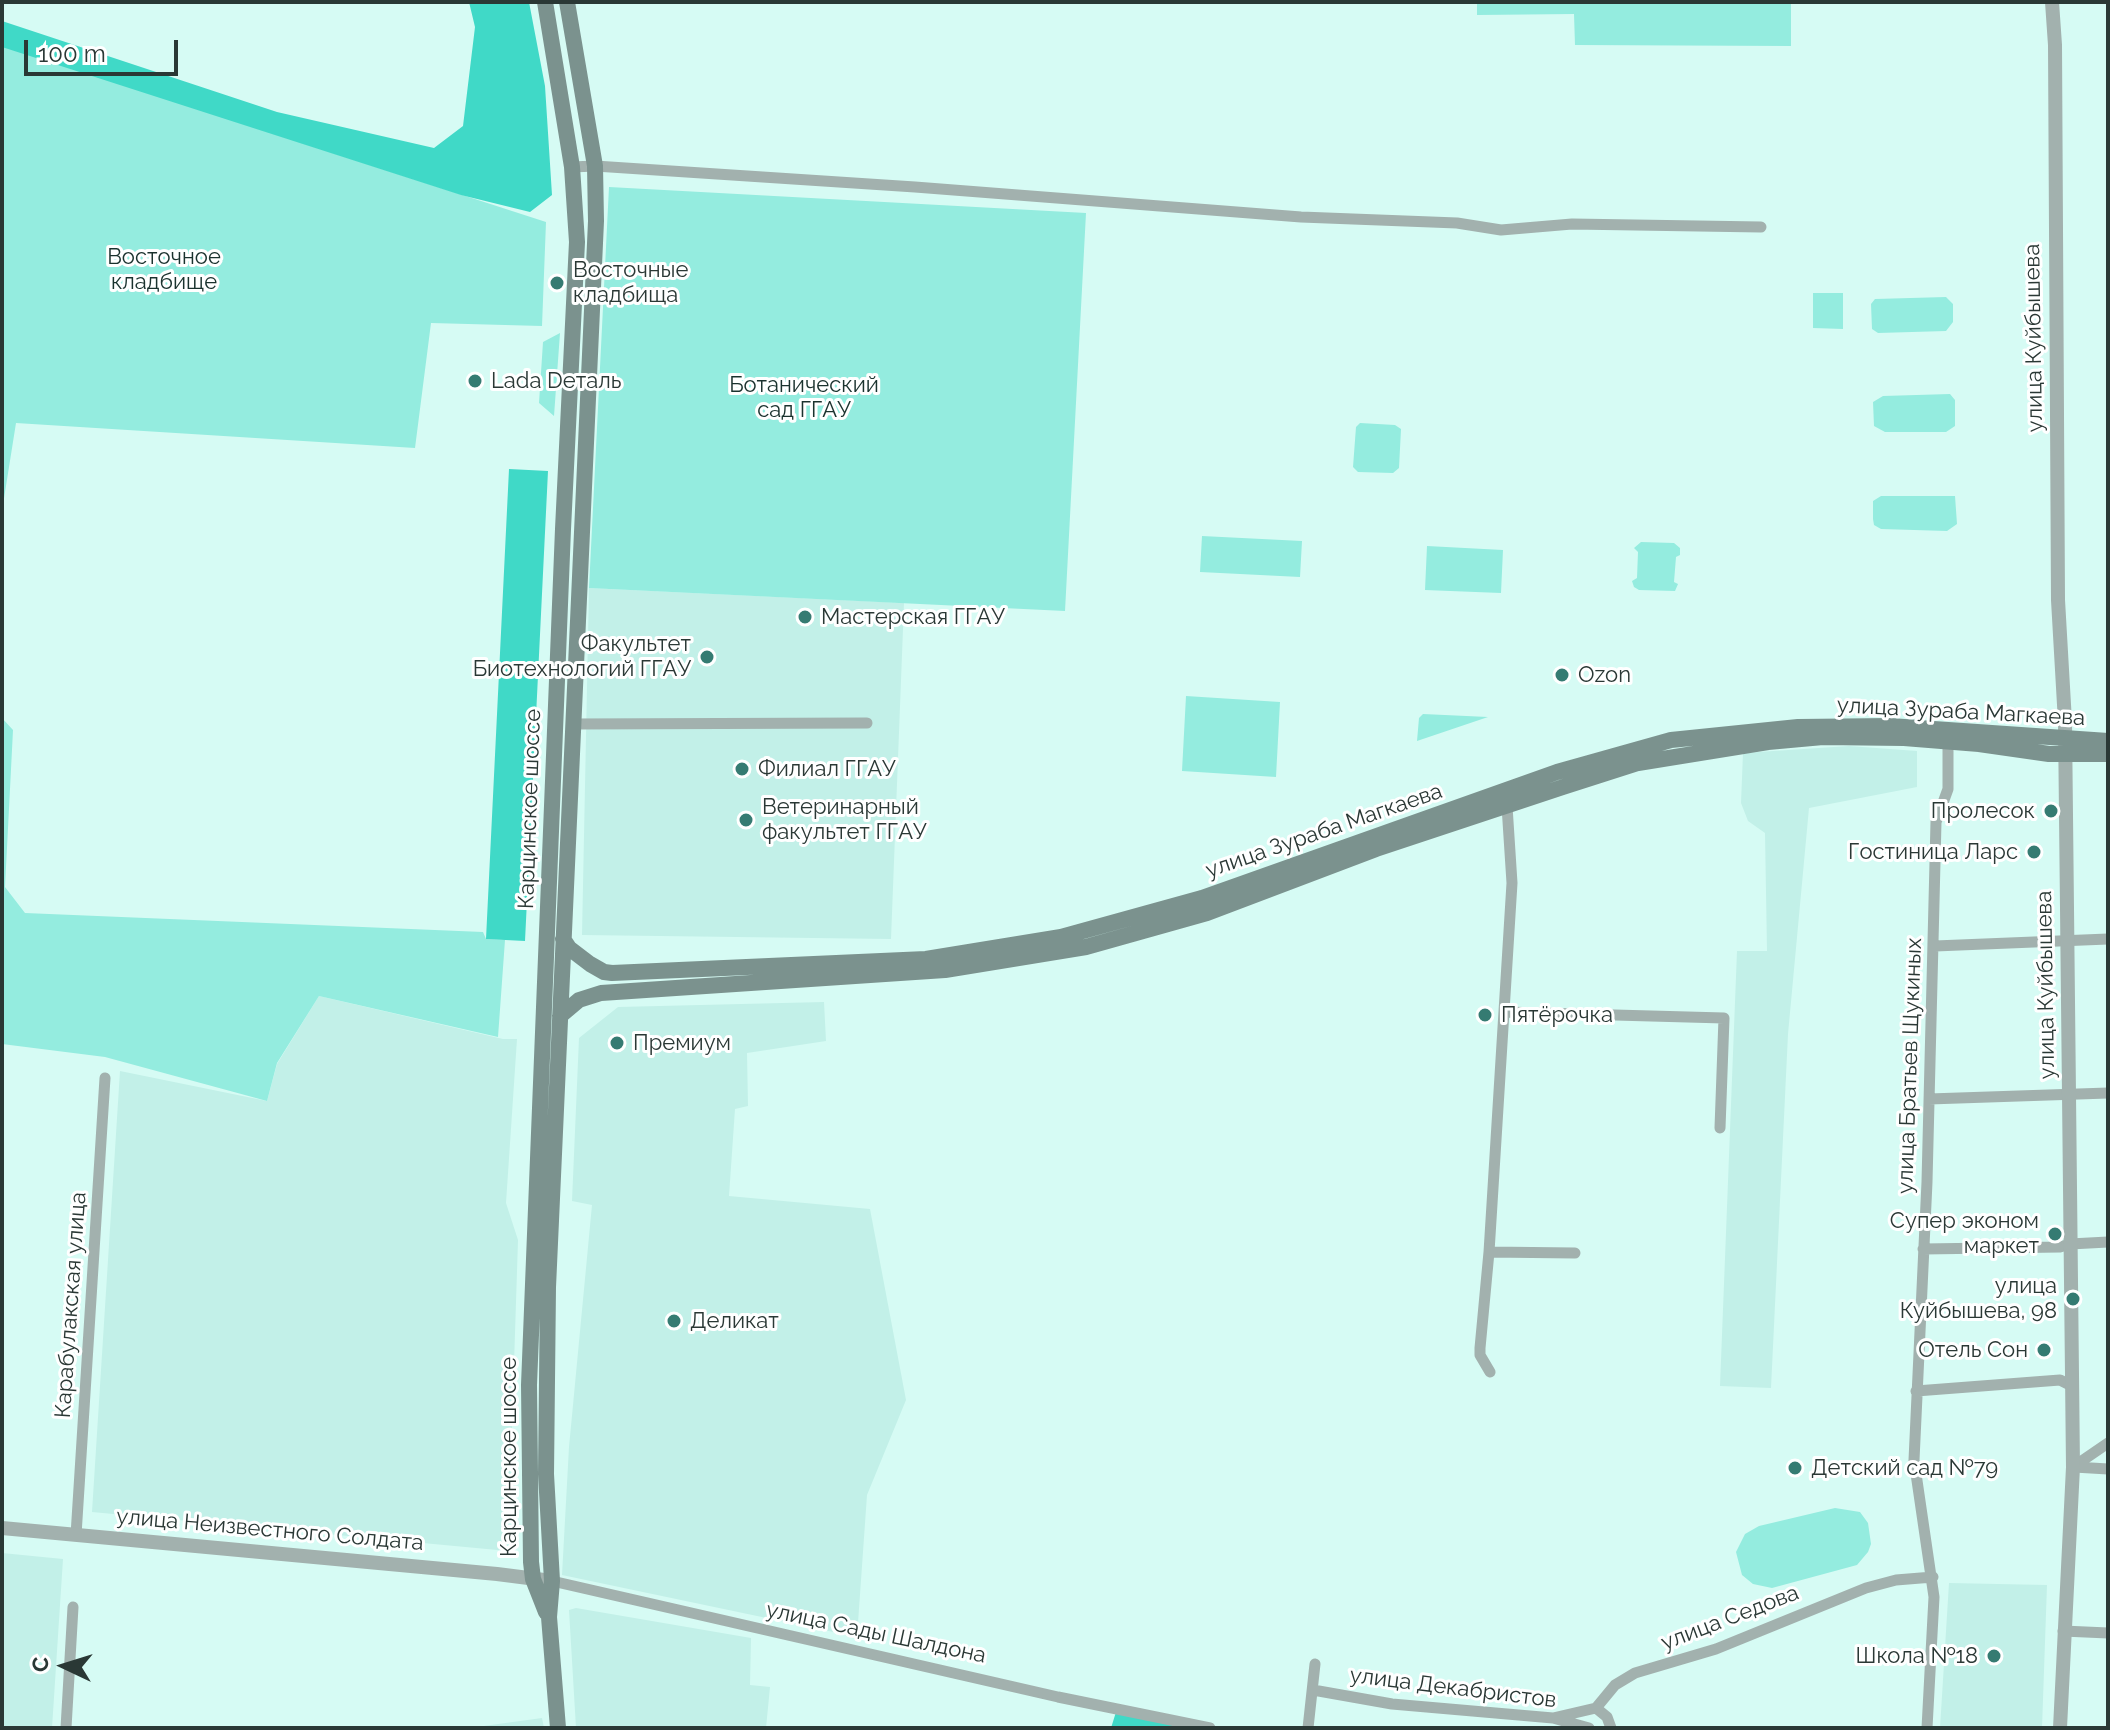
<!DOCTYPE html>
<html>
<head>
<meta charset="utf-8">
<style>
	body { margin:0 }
	#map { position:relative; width:2110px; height:1730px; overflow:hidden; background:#d6fbf4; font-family:Raleway,sans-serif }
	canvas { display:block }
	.frame { position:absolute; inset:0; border:4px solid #2a3835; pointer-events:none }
	.north { position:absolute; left:24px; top:1626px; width:80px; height:80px; -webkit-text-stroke:6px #fff; paint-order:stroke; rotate:274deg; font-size:22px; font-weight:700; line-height:32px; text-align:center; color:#2a3835 }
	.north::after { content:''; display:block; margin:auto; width:28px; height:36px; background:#2a3835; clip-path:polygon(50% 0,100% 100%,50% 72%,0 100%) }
	.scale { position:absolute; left:24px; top:40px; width:154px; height:36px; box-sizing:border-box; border:4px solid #2a3835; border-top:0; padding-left:10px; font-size:24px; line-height:28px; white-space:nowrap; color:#2a3835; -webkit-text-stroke:6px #fff; paint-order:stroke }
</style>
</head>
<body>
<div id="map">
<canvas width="2110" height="1730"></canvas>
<div class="frame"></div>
<div class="north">С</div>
<div class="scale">100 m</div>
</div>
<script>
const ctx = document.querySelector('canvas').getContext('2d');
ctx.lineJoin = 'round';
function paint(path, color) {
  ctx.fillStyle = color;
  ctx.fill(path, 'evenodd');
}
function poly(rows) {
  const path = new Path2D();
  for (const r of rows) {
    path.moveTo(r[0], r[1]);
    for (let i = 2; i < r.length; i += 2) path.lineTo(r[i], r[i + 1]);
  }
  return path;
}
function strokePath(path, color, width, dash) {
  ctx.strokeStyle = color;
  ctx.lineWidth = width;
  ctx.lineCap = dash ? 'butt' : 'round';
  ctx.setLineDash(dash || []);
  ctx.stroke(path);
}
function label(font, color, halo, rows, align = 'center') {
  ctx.font = font + ' Raleway,sans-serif';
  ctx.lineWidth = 6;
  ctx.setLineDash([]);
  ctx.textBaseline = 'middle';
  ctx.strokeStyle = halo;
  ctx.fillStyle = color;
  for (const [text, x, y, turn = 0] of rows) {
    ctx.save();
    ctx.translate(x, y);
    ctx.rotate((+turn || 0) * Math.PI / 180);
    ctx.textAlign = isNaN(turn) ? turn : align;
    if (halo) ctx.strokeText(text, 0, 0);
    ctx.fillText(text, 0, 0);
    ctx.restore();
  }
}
paint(poly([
	[589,588,904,603,891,939,582,935],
	[1849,746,1917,751,1917,787,1809,808,1788,1034,1771,1388,1720,1386,1737,951,1767,951,1765,833,1748,821,1741,803,1743,753],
	[319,996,503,1039,517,1039,506,1203,518,1240,508,1551,92,1512,120,1071,267,1101,277,1064],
	[824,1002,826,1041,747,1053,748,1106,735,1109,729,1196,870,1209,906,1400,867,1495,857,1637,562,1575,569,1447,592,1205,572,1201,579,1038,618,1007],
	[2,1553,63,1559,52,1728,2,1728],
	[1949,1583,2047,1585,2042,1728,1940,1728],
	[576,1608,751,1638,750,1685,770,1687,766,1728,576,1728,569,1610],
	[542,1718,544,1728,469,1728]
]), '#c2f0e8');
paint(poly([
	[1477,2,1791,2,1791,46,1575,45,1574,14,1477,15],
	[2,46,546,222,542,326,431,323,415,448,16,423,2,511],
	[609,187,1086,213,1065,611,589,588],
	[1813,293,1843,293,1843,329,1813,328],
	[1946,297,1953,304,1953,322,1946,331,1878,333,1872,329,1871,304,1875,299],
	[560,333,554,416,539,403,543,342],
	[1950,394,1955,400,1955,426,1946,432,1885,432,1874,426,1873,402,1883,396],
	[1360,423,1395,425,1401,429,1399,468,1393,473,1358,472,1353,467,1356,427],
	[1881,496,1955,496,1957,524,1947,531,1881,529,1874,525,1873,519,1873,501],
	[1202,536,1302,541,1300,577,1200,572],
	[1641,542,1674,543,1680,548,1680,555,1676,557,1674,582,1678,584,1675,591,1639,590,1634,587,1632,581,1637,578,1638,552,1634,548],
	[1427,546,1503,550,1501,593,1425,590],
	[1186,696,1280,702,1276,777,1182,771],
	[1423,714,1488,717,1417,741,1419,718],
	[2,718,13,730,5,887,25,913,483,932,486,939,505,940,498,1037,319,996,277,1063,267,1101,105,1057,2,1044],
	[1835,1508,1860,1512,1868,1523,1871,1544,1868,1552,1857,1565,1772,1588,1753,1584,1742,1575,1736,1552,1745,1534,1759,1526]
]), '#94ecdf');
paint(poly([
	[469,2,529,2,545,86,552,195,530,212,461,195,2,47,2,21,277,112,434,148,463,126,475,27],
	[509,469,548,471,525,941,486,939],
	[1116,1712,1187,1728,1111,1728]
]), '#40d9c7');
strokePath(poly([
	[572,167,595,166,915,187,1301,217,1457,223,1501,230,1572,224,1761,227],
	[573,724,867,723],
	[1507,806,1512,883,1489,1252,1575,1253],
	[1935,946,2108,939],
	[1505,1012,1724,1018,1720,1128],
	[1929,1099,2108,1093],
	[1923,1249,2060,1247,2070,1244,2108,1242],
	[1489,1252,1480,1348,1480,1355,1490,1372],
	[1916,1391,2060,1380,2072,1386],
	[2073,1467,2108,1443],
	[2074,1467,2108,1469],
	[76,1535,105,1078],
	[552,1581,1058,1697,1210,1728],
	[2063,1631,2108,1633],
	[1313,1690,1392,1704,1553,1718,1589,1728],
	[1596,1708,1607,1717,1611,1728],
	[1553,1718,1596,1708,1615,1685,1635,1673,1716,1649,1866,1588,1896,1580,1933,1577],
	[66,1728,73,1607],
	[1308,1728,1315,1664],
	[1927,1728,1934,1597,1914,1460,1927,1182,1936,822,1948,789,1948,742]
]), '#a2b1ae', 11);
strokePath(poly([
	[2052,2,2055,45,2058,600,2065,722,2073,1467,2060,1728],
	[2,1528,497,1574,552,1581]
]), '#a2b1ae', 14);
strokePath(poly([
	[545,2,572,167,577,242,563,529,529,1385,531,1562,533,1579,546,1612],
	[563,939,569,948,590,964,604,972,612,973,926,959,1061,937,1202,898,1557,772,1671,740,1798,727,1890,726,2108,741],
	[560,1016,579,1000,601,993,945,970,1086,947,1207,913,1376,849,1563,787,1638,763,1675,757,1768,742,1823,737,1904,738,1979,744,2049,754,2108,754],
	[558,1728,549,1617,552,1581,546,1474,548,1287,596,221,595,166,567,2]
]), '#7b928e', 16);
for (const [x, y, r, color] of [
	[557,283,8,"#357b72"],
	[475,381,8,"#357b72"],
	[805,617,8,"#357b72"],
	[707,657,8,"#357b72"],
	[1562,675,8,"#357b72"],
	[742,769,8,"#357b72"],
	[2051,811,8,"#357b72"],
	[746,820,8,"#357b72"],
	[2034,852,8,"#357b72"],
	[1485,1015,8,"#357b72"],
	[617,1043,8,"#357b72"],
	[2055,1234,8,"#357b72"],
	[2073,1299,8,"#357b72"],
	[674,1321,8,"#357b72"],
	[2044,1350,8,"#357b72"],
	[1795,1468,8,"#357b72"],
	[1994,1656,8,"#357b72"]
]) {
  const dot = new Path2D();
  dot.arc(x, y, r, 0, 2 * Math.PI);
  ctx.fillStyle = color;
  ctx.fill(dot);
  strokePath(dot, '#fff', 3);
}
label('22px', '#1a322e', '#fff', [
	["Восточное",164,257],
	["кладбище",164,282],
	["Ботанический",804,385],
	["сад ГГАУ",804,410]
]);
label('22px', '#2a3835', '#fff', [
	["Восточные",573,270],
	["кладбища",573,295],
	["Lada Dеталь",491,381],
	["Мастерская ГГАУ",821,617],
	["Факультет",691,644,"right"],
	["Биотехнологий ГГАУ",691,669,"right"],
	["Ozon",1578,675],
	["Филиал ГГАУ",758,769],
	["Ветеринарный",762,807],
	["факультет ГГАУ",762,832],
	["Пролесок",2035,811,"right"],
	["Гостиница Ларс",2018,852,"right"],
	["Пятёрочка",1501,1015],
	["Премиум",633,1043],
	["Супер эконом",2039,1221,"right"],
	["маркет",2039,1246,"right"],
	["улица",2057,1286,"right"],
	["Куйбышева, 98",2057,1311,"right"],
	["Деликат",690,1321],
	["Отель Сон",2028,1350,"right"],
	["Детский сад №79",1811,1468],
	["Школа №18",1978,1656,"right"]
], 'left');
label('22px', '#2a3835', '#fff', [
	["улица Куйбышева",2034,338,-91],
	["улица Зураба Магкаева",1961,712,3],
	["Карцинское шоссе",530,809,-88],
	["улица Зураба Магкаева",1324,831,-19],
	["улица Куйбышева",2046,985,-91],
	["улица Братьев Щукиных",1910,1066,-88],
	["Карабулакская улица",71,1305,-86],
	["Карцинское шоссе",509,1457,-90],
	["улица Неизвестного Солдата",270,1530,5],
	["улица Седова",1730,1618,-21],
	["улица Сады Шалдона",876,1633,12],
	["улица Декабристов",1453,1688,7]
]);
</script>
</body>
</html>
